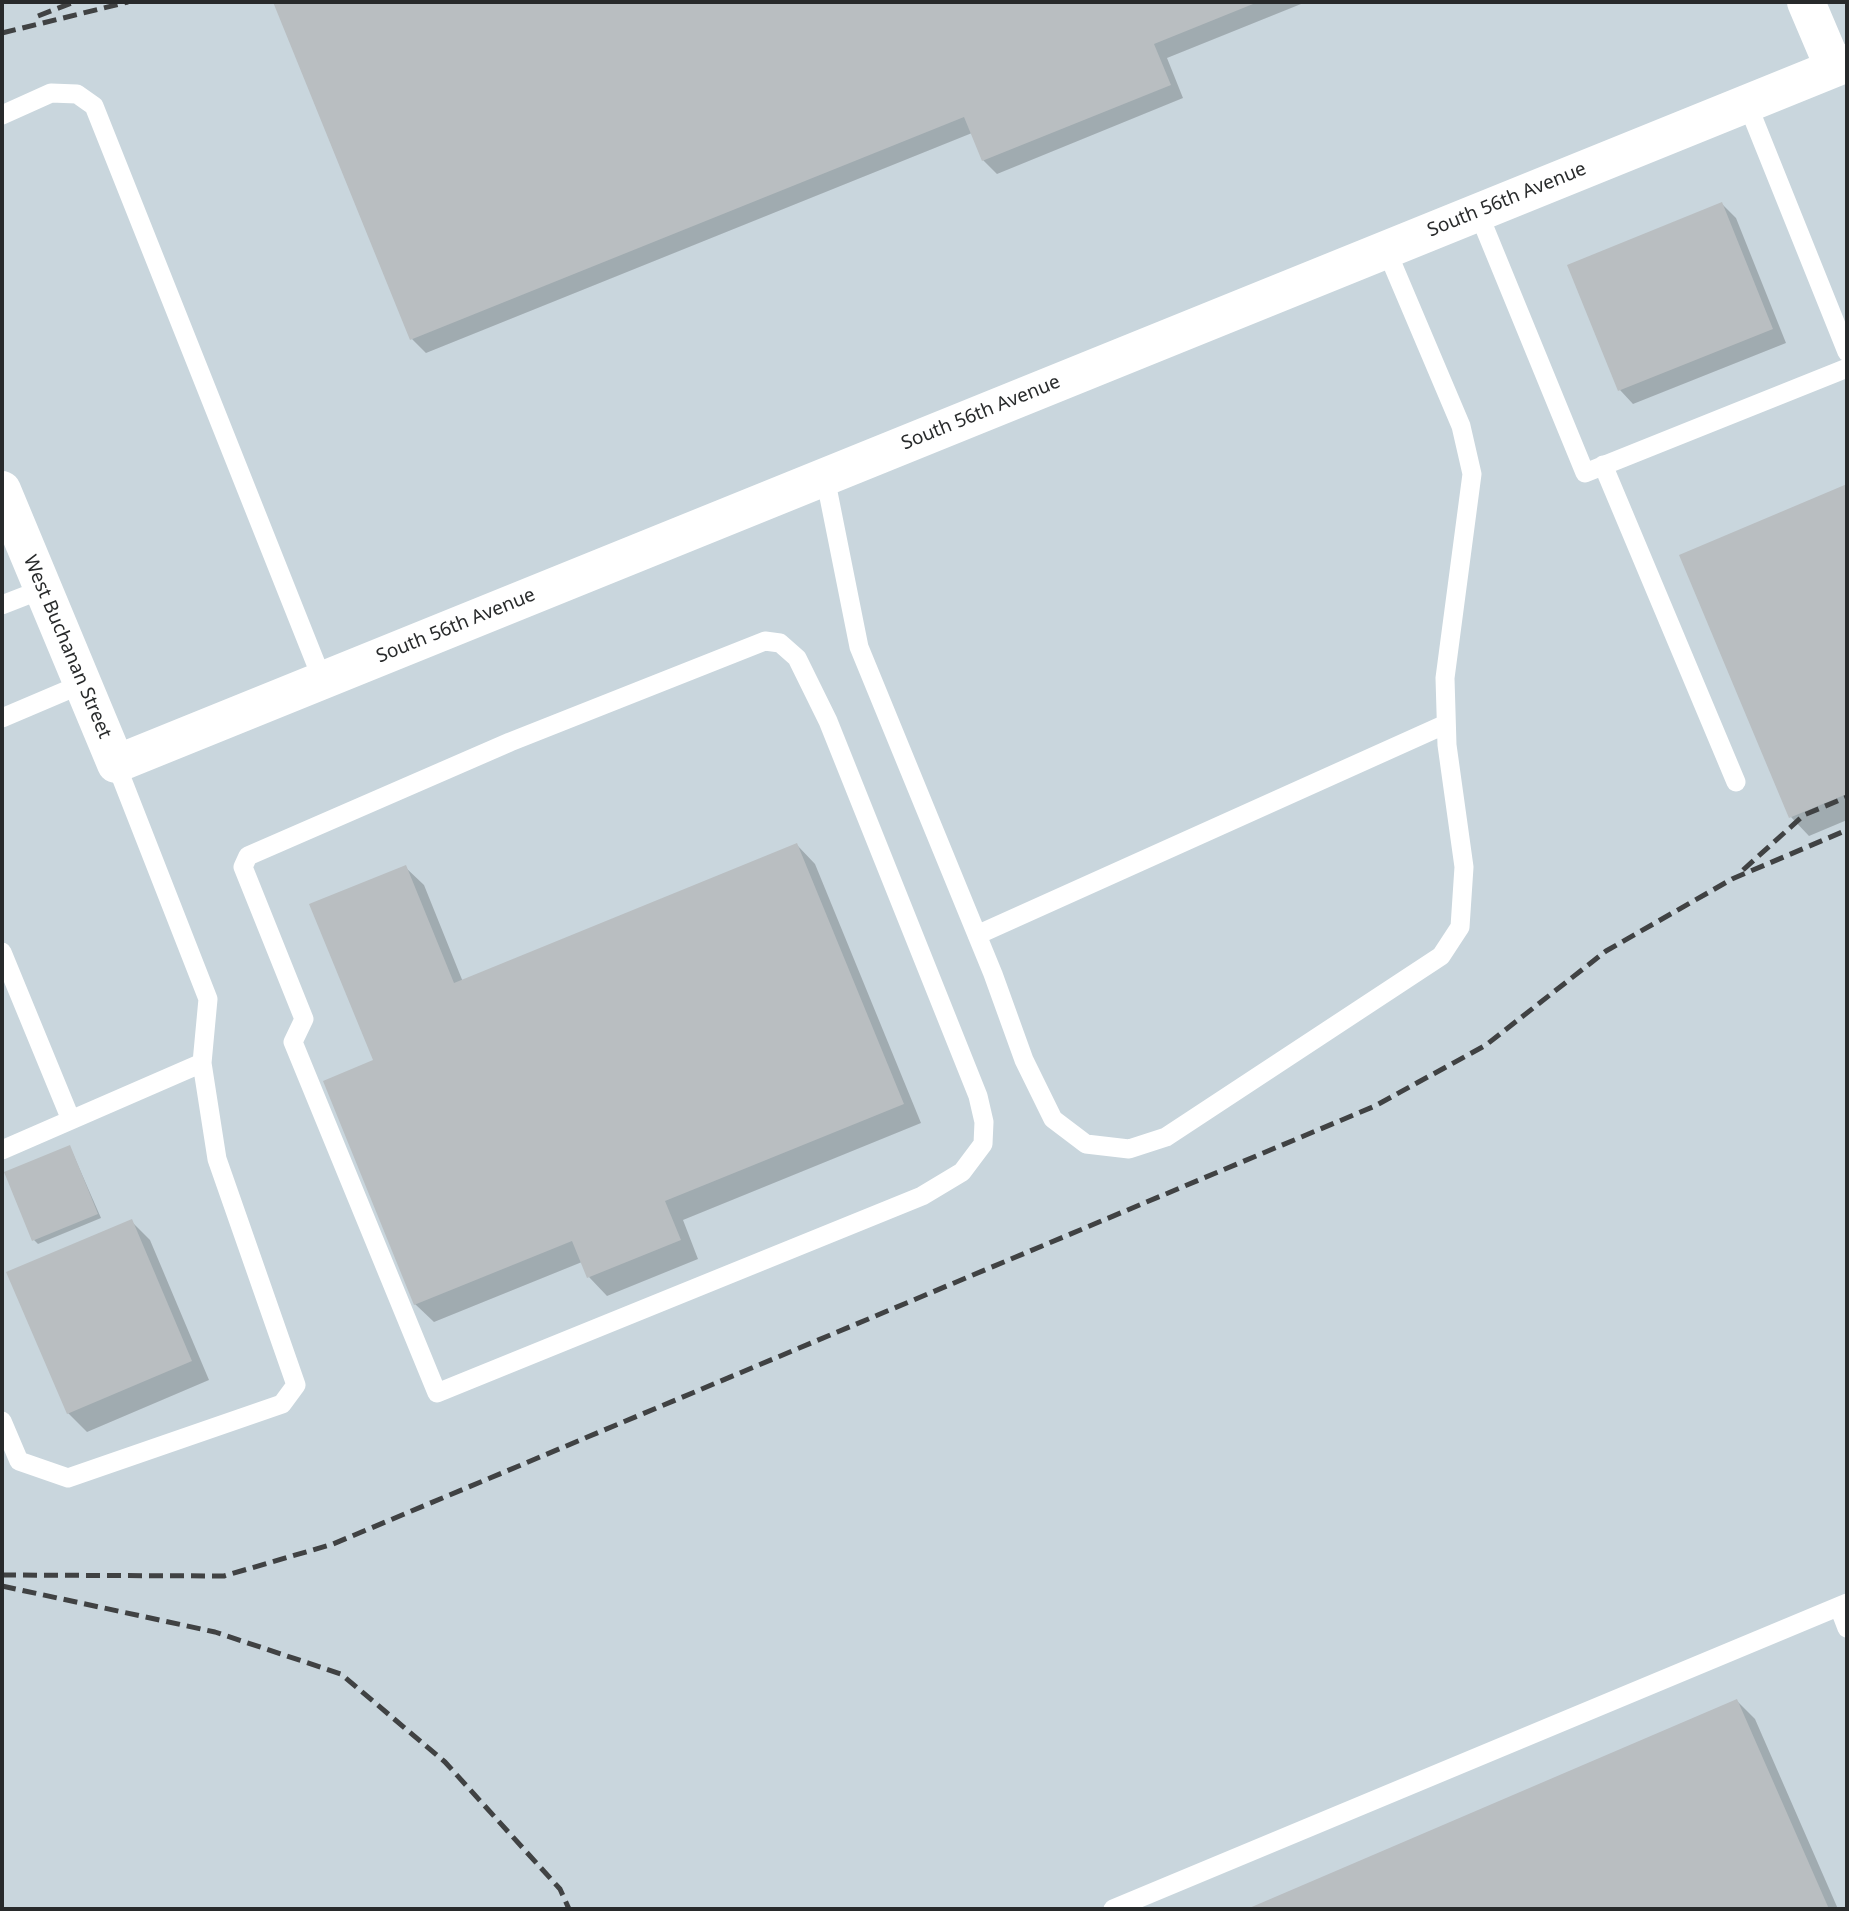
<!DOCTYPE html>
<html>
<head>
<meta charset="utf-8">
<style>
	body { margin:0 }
	#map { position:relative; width:1849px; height:1911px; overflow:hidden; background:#dbe0e3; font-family:"Noto Sans",sans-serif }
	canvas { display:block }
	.frame { position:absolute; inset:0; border:4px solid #282a2b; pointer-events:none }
</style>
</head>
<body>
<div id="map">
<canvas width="1849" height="1911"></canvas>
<div class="frame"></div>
</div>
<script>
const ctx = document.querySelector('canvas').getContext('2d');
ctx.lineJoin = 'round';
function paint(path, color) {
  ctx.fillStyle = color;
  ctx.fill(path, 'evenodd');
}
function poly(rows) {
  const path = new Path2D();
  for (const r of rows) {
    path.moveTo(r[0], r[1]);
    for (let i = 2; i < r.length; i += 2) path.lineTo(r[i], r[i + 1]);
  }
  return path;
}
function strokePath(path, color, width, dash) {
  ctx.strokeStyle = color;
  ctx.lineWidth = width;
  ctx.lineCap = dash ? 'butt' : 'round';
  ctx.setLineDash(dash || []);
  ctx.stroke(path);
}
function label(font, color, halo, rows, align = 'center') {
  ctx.font = font + ' "Noto Sans",sans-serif';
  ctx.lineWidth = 5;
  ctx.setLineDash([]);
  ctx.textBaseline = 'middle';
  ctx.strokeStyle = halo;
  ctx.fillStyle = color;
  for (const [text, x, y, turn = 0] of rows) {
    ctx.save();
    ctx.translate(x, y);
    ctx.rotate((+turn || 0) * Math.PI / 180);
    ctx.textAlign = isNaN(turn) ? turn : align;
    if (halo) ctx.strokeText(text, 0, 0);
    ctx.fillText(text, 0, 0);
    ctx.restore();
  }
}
paint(poly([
	[2,2,1847,2,1847,1909,2,1909]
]), '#c9d6dd');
paint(poly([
	[275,2,1306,2,1167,58,1183,98,997,174,983,160,972,133,426,353,412,339],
	[1722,204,1736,218,1786,343,1633,404,1620,390,1569,265],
	[1847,486,1847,820,1809,836,1791,817,1681,556],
	[797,845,815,864,921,1123,683,1220,698,1259,607,1296,589,1277,582,1262,434,1322,415,1304,375,1061,405,867,424,885,463,982],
	[70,1147,101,1218,38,1244,34,1240],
	[131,1221,150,1240,209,1380,87,1432,68,1413],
	[1737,1701,1755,1719,1838,1909,1251,1909]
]), '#0003');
paint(poly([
	[273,2,1258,2,1154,44,1171,85,982,161,964,117,410,340],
	[1722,202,1773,329,1618,391,1567,265],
	[1847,484,1847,794,1789,818,1679,555],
	[797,843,904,1104,665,1201,681,1240,587,1278,572,1241,414,1305,323,1081,373,1060,309,904,406,865,454,983],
	[70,1145,98,1214,32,1241,4,1172],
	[132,1219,192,1361,67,1414,6,1272],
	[1737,1699,1829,1909,1247,1909]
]), '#b9bec1');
strokePath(poly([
	[1747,103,1847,352],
	[2,115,51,93,77,94,94,106,322,679],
	[1478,212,1585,473,1847,368],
	[1603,465,1736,782],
	[825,477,859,647,993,974,1024,1060,1053,1119,1086,1144,1129,1149,1166,1137,1441,956,1460,927,1464,867,1447,745,1445,678,1472,474,1461,426,1386,249],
	[2,605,43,589],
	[765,641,780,643,797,658,828,721,978,1096,984,1122,983,1144,962,1172,922,1196,437,1393,293,1042,304,1019,243,867,248,856,510,742,765,641],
	[2,718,82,684],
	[977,935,1446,724],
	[2,952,71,1120],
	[2,1150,202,1063],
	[2,1421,19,1461,68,1478,282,1404,296,1385,217,1159,202,1063,208,999,116,764],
	[1839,1607,1847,1628],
	[1113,1909,1847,1603]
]), '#fff', 19);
strokePath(poly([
	[1806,2,1834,68],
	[2,490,116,764,1847,63]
]), '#fff', 38);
strokePath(poly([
	[38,16,74,2],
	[2,33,128,2],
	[1743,870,1804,815,1847,797],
	[2,1575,224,1576,333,1544,1375,1106,1486,1045,1606,951,1732,879,1847,830],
	[2,1586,215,1632,341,1674,445,1762,560,1889,569,1909]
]), '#404243', 5, [14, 7]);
label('19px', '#282a2b', '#fff', [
	["South 56th Avenue",1507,200,-22],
	["South 56th Avenue",981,413,-22],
	["South 56th Avenue",456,626,-22],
	["West Buchanan Street",67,647,67]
]);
</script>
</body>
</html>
